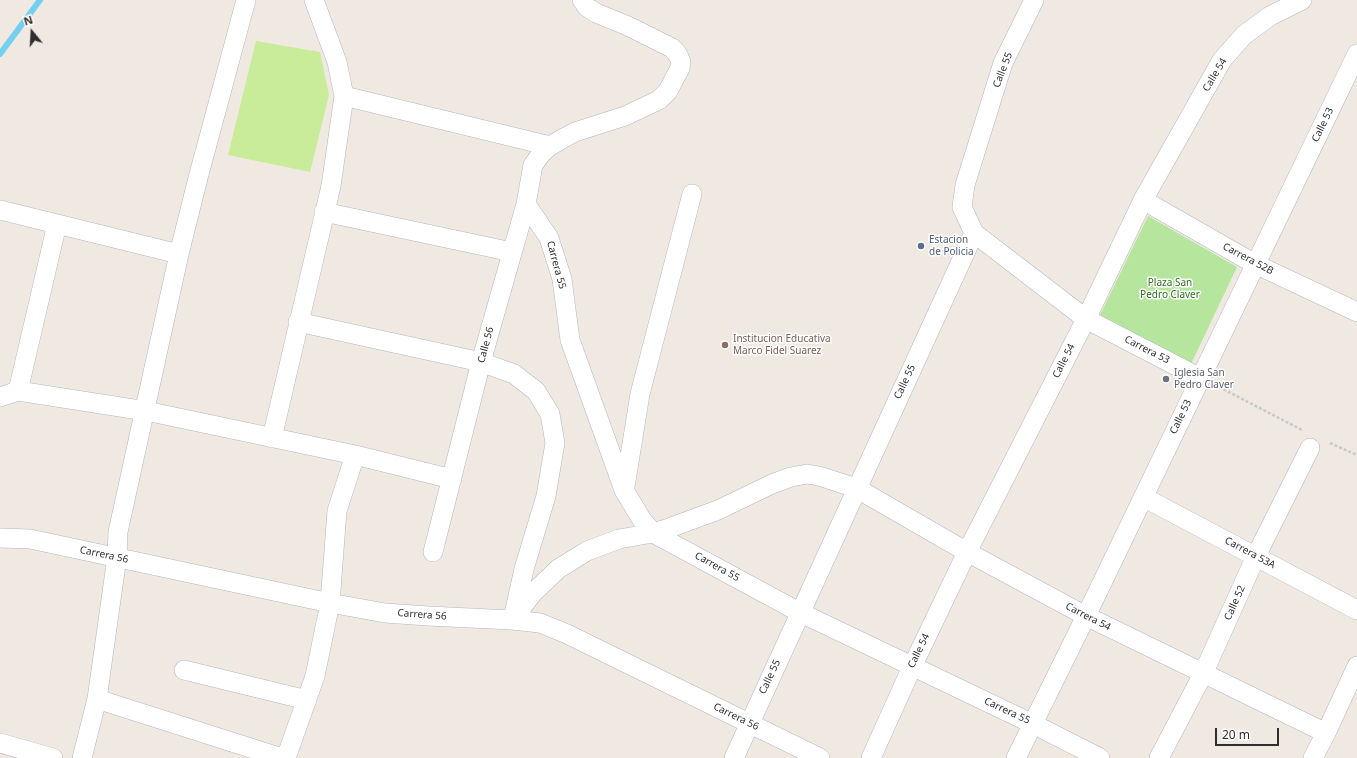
<!DOCTYPE html>
<html>
<head>
<meta charset="utf-8">
<style>
	body { margin:0 }
	#map { position:relative; width:1357px; height:758px; overflow:hidden; background:#efe9e1; font-family:"Noto Sans",sans-serif }
	canvas { display:block }
	.north { position:absolute; left:12px; top:12px; width:40px; height:40px; -webkit-text-stroke:3px #fff; paint-order:stroke; rotate:342deg; font-size:11px; font-weight:700; line-height:16px; text-align:center; color:#2e2e2e }
	.north::after { content:''; display:block; margin:auto; width:14px; height:18px; background:#2e2e2e; clip-path:polygon(50% 0,100% 100%,50% 72%,0 100%) }
	.scale { position:absolute; left:1215px; top:728px; width:64px; height:18px; box-sizing:border-box; border:2px solid #2e2e2e; border-top:0; padding-left:5px; font-size:12px; line-height:14px; white-space:nowrap; color:#2e2e2e; -webkit-text-stroke:3px #fff; paint-order:stroke }
</style>
</head>
<body>
<div id="map">
<canvas width="1357" height="758"></canvas>
<div class="north">N</div>
<div class="scale">20 m</div>
</div>
<script>
const ctx = document.querySelector('canvas').getContext('2d');
ctx.lineJoin = 'round';
function paint(path, color) {
  ctx.fillStyle = color;
  ctx.fill(path, 'evenodd');
}
function poly(rows) {
  const path = new Path2D();
  for (const r of rows) {
    path.moveTo(r[0], r[1]);
    for (let i = 2; i < r.length; i += 2) path.lineTo(r[i], r[i + 1]);
  }
  return path;
}
function strokePath(path, color, width, dash) {
  ctx.strokeStyle = color;
  ctx.lineWidth = width;
  ctx.lineCap = dash ? 'butt' : 'round';
  ctx.setLineDash(dash || []);
  ctx.stroke(path);
}
function label(font, color, halo, rows, align = 'center') {
  ctx.font = font + ' "Noto Sans",sans-serif';
  ctx.lineWidth = 3;
  ctx.setLineDash([]);
  ctx.textBaseline = 'middle';
  ctx.strokeStyle = halo;
  ctx.fillStyle = color;
  for (const [text, x, y, turn = 0] of rows) {
    ctx.save();
    ctx.translate(x, y);
    ctx.rotate((+turn || 0) * Math.PI / 180);
    ctx.textAlign = isNaN(turn) ? turn : align;
    if (halo) ctx.strokeText(text, 0, 0);
    ctx.fillText(text, 0, 0);
    ctx.restore();
  }
}
paint(poly([
	[1148,216,1237,267,1191,364,1100,315]
]), '#b6e59e');
paint(poly([
	[256,41,320,52,329,95,310,172,228,155]
]), '#c9ec9a');
strokePath(poly([
	[0,54,40,0]
]), '#75cff0', 6);
const street = poly([
	[344,96,550,146],
	[1143,200,1255,264,1357,312],
	[526,204,549,238,562,279,570,340,624,490,642,520,653,533,799,612,1033,724,1100,758],
	[0,210,179,254],
	[324,212,512,252],
	[974,233,1086,319,1200,378],
	[298,322,481,362,514,374,536,391,550,414,555,443,546,496,524,569,514,614],
	[18,391,57,224],
	[0,397,18,391,146,411,355,455,452,479],
	[272,438,331,186,344,96,337,62,314,0],
	[625,487,640,394,692,194],
	[1143,497,1357,610],
	[0,538,30,539,330,603,385,613,428,616,512,620,540,623,567,634,820,758],
	[433,552,481,362,526,204,533,165,541,154,550,146,562,139,575,132,625,116,659,100,668,91,680,68,681,62,679,57,676,52,672,48,628,26,596,13,587,7,582,0],
	[512,620,533,593,558,569,587,551,619,539,653,533,669,528,718,510,772,484,791,477,807,474,819,476,856,488,967,552,1086,616,1326,733],
	[184,670,307,700],
	[97,699,282,758],
	[0,743,53,758],
	[82,758,97,699,117,557,118,532,179,254,198,178,246,0],
	[286,758,315,676,330,603,337,511,355,455],
	[734,758,974,233,962,207,965,185,1003,63,1034,0],
	[871,758,912,667,967,552,1086,319,1143,200,1222,60,1244,35,1270,16,1302,0],
	[1016,758,1086,616,1357,54],
	[1159,758,1203,674,1256,556,1310,448],
	[1313,758,1326,733,1357,666]
]);
strokePath(street, '#b4b7c1', 20);
strokePath(poly([
	[1219,387,1302,430],
	[1330,443,1357,455]
]), '#c9c9c9', 2.5, [3, 2]);
strokePath(street, '#fff', 19);
for (const [x, y, r, color] of [
	[921,246,4,"#5c6f8a"],
	[725,345,4,"#8d6e63"],
	[1166,379,4,"#6b7280"]
]) {
  const dot = new Path2D();
  dot.arc(x, y, r, 0, 2 * Math.PI);
  ctx.fillStyle = color;
  ctx.fill(dot);
  strokePath(dot, '#fff', 1.5);
}
label('10px', '#2e2e2e', '#fff', [
	["Calle 55",1003,70,-69],
	["Calle 54",1215,75,-59],
	["Calle 53",1323,125,-64],
	["Carrera 52B",1248,259,28],
	["Carrera 55",556,265,75],
	["Calle 56",486,345,-75],
	["Carrera 53",1147,350,27],
	["Calle 54",1064,361,-63],
	["Calle 55",905,382,-65],
	["Calle 53",1181,417,-64],
	["Carrera 53A",1250,553,28],
	["Carrera 56",104,555,12],
	["Carrera 55",717,567,29],
	["Calle 52",1235,603,-66],
	["Carrera 56",422,615,4],
	["Carrera 54",1088,617,27],
	["Calle 54",919,651,-64],
	["Calle 55",770,677,-65],
	["Carrera 55",1007,711,25],
	["Carrera 56",736,717,26]
]);
label('10px', '#4e5e75', '#fff', [
	["Estacion",929,240],
	["de Policia",929,252]
], 'left');
label('10px', '#2c6e1b', '#fff', [
	["Plaza San",1170,283],
	["Pedro Claver",1170,295]
]);
label('10px', '#785e54', '#fff', [
	["Institucion Educativa",733,339],
	["Marco Fidel Suarez",733,351]
], 'left');
label('10px', '#5b616d', '#fff', [
	["Iglesia San",1174,373],
	["Pedro Claver",1174,385]
], 'left');
</script>
</body>
</html>
